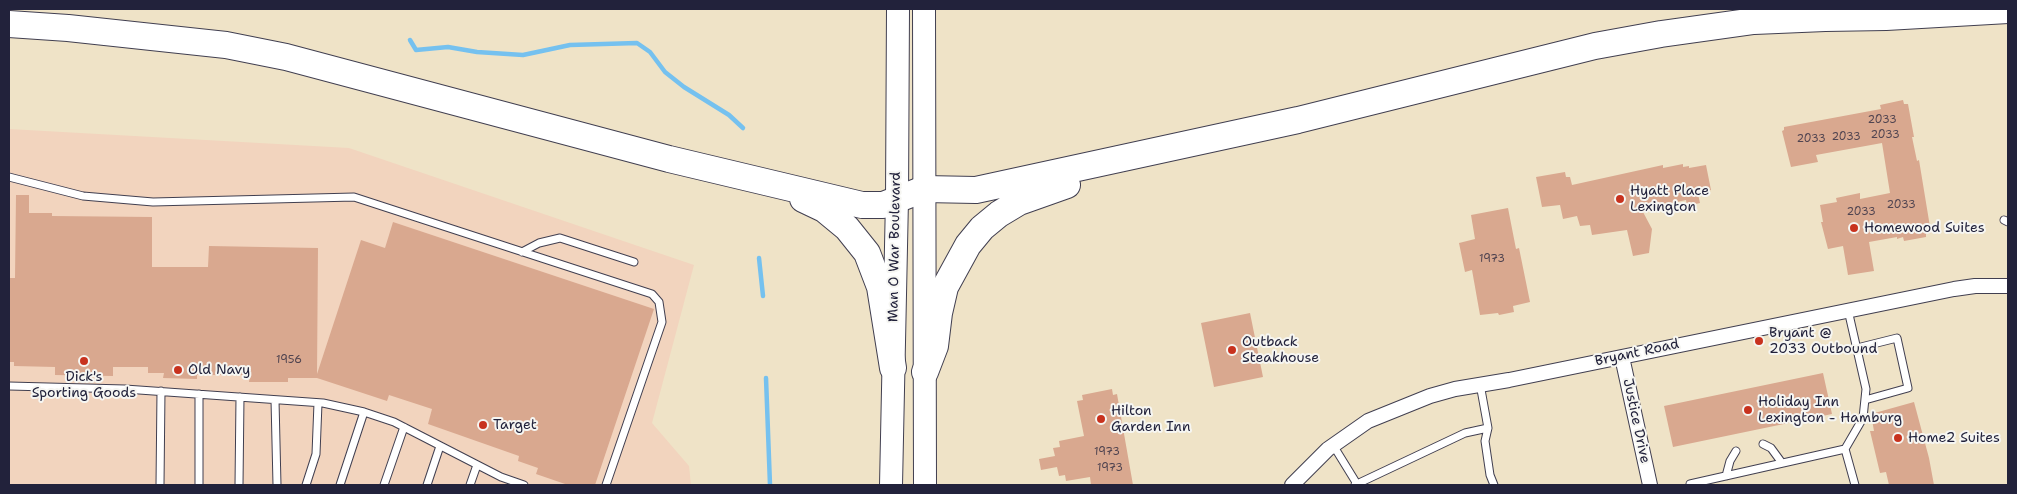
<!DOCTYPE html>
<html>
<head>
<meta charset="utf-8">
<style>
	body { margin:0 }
	#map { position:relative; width:2017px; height:494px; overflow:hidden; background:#efe3c7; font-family:"Shantell Sans",sans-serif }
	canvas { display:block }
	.frame { position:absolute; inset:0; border:10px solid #22223b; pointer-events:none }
</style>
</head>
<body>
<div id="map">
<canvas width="2017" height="494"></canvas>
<div class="frame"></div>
</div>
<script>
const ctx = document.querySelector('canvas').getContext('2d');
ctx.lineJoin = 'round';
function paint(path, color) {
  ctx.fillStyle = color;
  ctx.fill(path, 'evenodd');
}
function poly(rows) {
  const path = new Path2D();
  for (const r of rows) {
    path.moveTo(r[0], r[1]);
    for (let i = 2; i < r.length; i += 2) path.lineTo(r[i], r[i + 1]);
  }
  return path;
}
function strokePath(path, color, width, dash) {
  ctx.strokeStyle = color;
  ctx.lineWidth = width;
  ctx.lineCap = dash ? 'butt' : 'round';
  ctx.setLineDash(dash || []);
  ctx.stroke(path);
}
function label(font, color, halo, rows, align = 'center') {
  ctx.font = font + ' "Shantell Sans",sans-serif';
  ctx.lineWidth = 4;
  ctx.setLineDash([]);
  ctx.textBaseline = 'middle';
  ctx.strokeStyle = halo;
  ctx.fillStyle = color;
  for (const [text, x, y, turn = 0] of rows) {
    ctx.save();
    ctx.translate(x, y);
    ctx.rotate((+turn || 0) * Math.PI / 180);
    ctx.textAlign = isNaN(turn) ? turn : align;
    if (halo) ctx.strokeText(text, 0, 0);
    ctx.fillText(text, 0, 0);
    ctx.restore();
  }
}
paint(poly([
	[9,129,349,148,694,265,652,423,689,466,691,485,9,485]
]), '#f2d4be');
strokePath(poly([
	[410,40,416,50,448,47,477,52,523,55,570,45,637,43,650,52,665,72,684,87,729,115,743,128],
	[759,258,763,296],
	[766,378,770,485]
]), '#75c1ef', 4.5);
paint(poly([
	[1903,100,1904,104,1908,104,1914,137,1912,137,1917,161,1919,160,1931,233,1926,234,1926,237,1904,241,1903,237,1897,239,1897,237,1869,242,1874,271,1848,275,1843,246,1828,249,1821,222,1823,222,1820,205,1837,202,1836,198,1860,193,1860,199,1890,193,1882,143,1816,155,1818,162,1791,167,1782,131,1784,130,1784,127,1881,109,1880,105],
	[1683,164,1683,167,1689,166,1689,168,1706,165,1711,190,1698,194,1700,203,1687,206,1686,200,1659,206,1659,208,1643,212,1652,229,1649,253,1633,256,1627,230,1592,235,1590,225,1580,226,1577,216,1563,219,1560,205,1542,207,1536,177,1565,172,1566,177,1570,177,1572,185,1663,165,1663,168],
	[16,195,29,195,29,213,52,213,52,216,152,217,152,267,208,267,209,246,318,248,317,374,361,240,385,248,393,222,654,309,595,485,568,485,536,474,538,468,518,461,519,456,428,424,432,409,389,395,387,401,317,378,288,378,288,382,249,382,250,375,197,375,197,379,163,378,164,373,148,373,148,367,113,367,113,376,55,375,55,367,14,366,14,362,9,362,9,278,15,278],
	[1508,208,1516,249,1519,248,1530,302,1513,306,1514,312,1499,315,1498,313,1480,315,1472,270,1465,272,1459,243,1475,239,1471,215],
	[1250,313,1263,377,1214,387,1201,323],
	[1823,373,1832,414,1673,447,1664,406],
	[1112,389,1113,395,1117,394,1133,485,1091,485,1090,477,1066,481,1065,475,1059,476,1057,467,1041,470,1039,459,1055,456,1053,448,1060,447,1059,441,1084,436,1077,401,1083,400,1082,395],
	[1914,402,1929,458,1934,485,1889,485,1886,472,1880,473,1870,431,1874,431,1871,414]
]), '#d9a88f');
const lane = poly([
	[9,177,83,196,153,202,354,197,652,294,659,302,662,322,606,485],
	[2004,220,2008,222],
	[522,252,539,243,560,238,634,262],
	[1857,348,1897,338,1908,388,1865,400],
	[1480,384,1488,428,1485,441,1490,475,1494,485],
	[9,386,125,389,323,403,364,412,394,422,501,477,524,485],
	[275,400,277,485],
	[1763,444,1771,448,1782,463],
	[1333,445,1357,484,1355,485],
	[1845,449,1855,485],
	[1726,476,1730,461,1736,451],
	[1690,484,1845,449,1863,418,1866,389,1848,310],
	[160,485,161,391],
	[199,485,199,394],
	[239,485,240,397],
	[306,485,316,454,318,403],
	[340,485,364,412],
	[384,485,404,427],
	[427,485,440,446],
	[470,485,477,465],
	[1358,485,1357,484,1465,433,1488,428]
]);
const street = poly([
	[1622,357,1650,485],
	[1292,485,1328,449,1368,421,1430,396,1455,389,1509,380,1954,289,1975,286,2008,286]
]);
const primary = poly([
	[924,9,925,485],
	[891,485,897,199,898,9]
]);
const highway = poly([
	[9,24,68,28,226,45,286,57,669,159,862,205,883,205,924,189,976,190,1298,120,1595,46,1661,34,1754,21,1825,18,1886,17,2008,10],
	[803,199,824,209,847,228,867,253,880,287,893,368],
	[925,372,935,346,939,313,945,287,968,245,982,228,999,214,1019,202,1067,185]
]);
strokePath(lane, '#413f50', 9);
strokePath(street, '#413f50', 16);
strokePath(primary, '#413f50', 24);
strokePath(highway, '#413f50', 28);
strokePath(lane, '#fff', 7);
strokePath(street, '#fff', 14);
strokePath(primary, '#fff', 22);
strokePath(highway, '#fff', 26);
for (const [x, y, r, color] of [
	[1620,199,5,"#c8321e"],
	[1854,228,5,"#c8321e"],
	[1759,341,5,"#c8321e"],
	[1232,350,5,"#c8321e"],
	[84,361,5,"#c8321e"],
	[178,370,5,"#c8321e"],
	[1748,410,5,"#c8321e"],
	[1101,419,5,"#c8321e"],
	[483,425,5,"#c8321e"],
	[1898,438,5,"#c8321e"]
]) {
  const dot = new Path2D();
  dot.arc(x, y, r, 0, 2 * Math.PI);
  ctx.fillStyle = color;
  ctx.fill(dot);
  strokePath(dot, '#f6f6f2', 2);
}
label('11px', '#504450', null, [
	["2033",1882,120],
	["2033",1885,135],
	["2033",1846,137],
	["2033",1811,139],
	["2033",1901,205],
	["2033",1861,212],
	["1973",1492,259],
	["1956",289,360],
	["1973",1107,452],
	["1973",1110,468]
]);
label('14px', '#22223b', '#f6f6f2', [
	["Hyatt Place",1630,191],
	["Lexington",1630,207],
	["Homewood Suites",1864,228],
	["Bryant @",1769,333],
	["2033 Outbound",1769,349],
	["Outback",1242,342],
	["Steakhouse",1242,358],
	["Old Navy",188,370],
	["Dick's",84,377,"center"],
	["Sporting Goods",84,393,"center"],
	["Holiday Inn",1758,402],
	["Lexington - Hamburg",1758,418],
	["Hilton",1111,411],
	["Garden Inn",1111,427],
	["Target",493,425],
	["Home2 Suites",1908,438]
], 'left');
label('14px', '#22223b', '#f6f6f2', [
	["Man O War Boulevard",895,247,-89],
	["Bryant Road",1637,353,-12],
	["Justice Drive",1636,421,78]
]);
</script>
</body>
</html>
